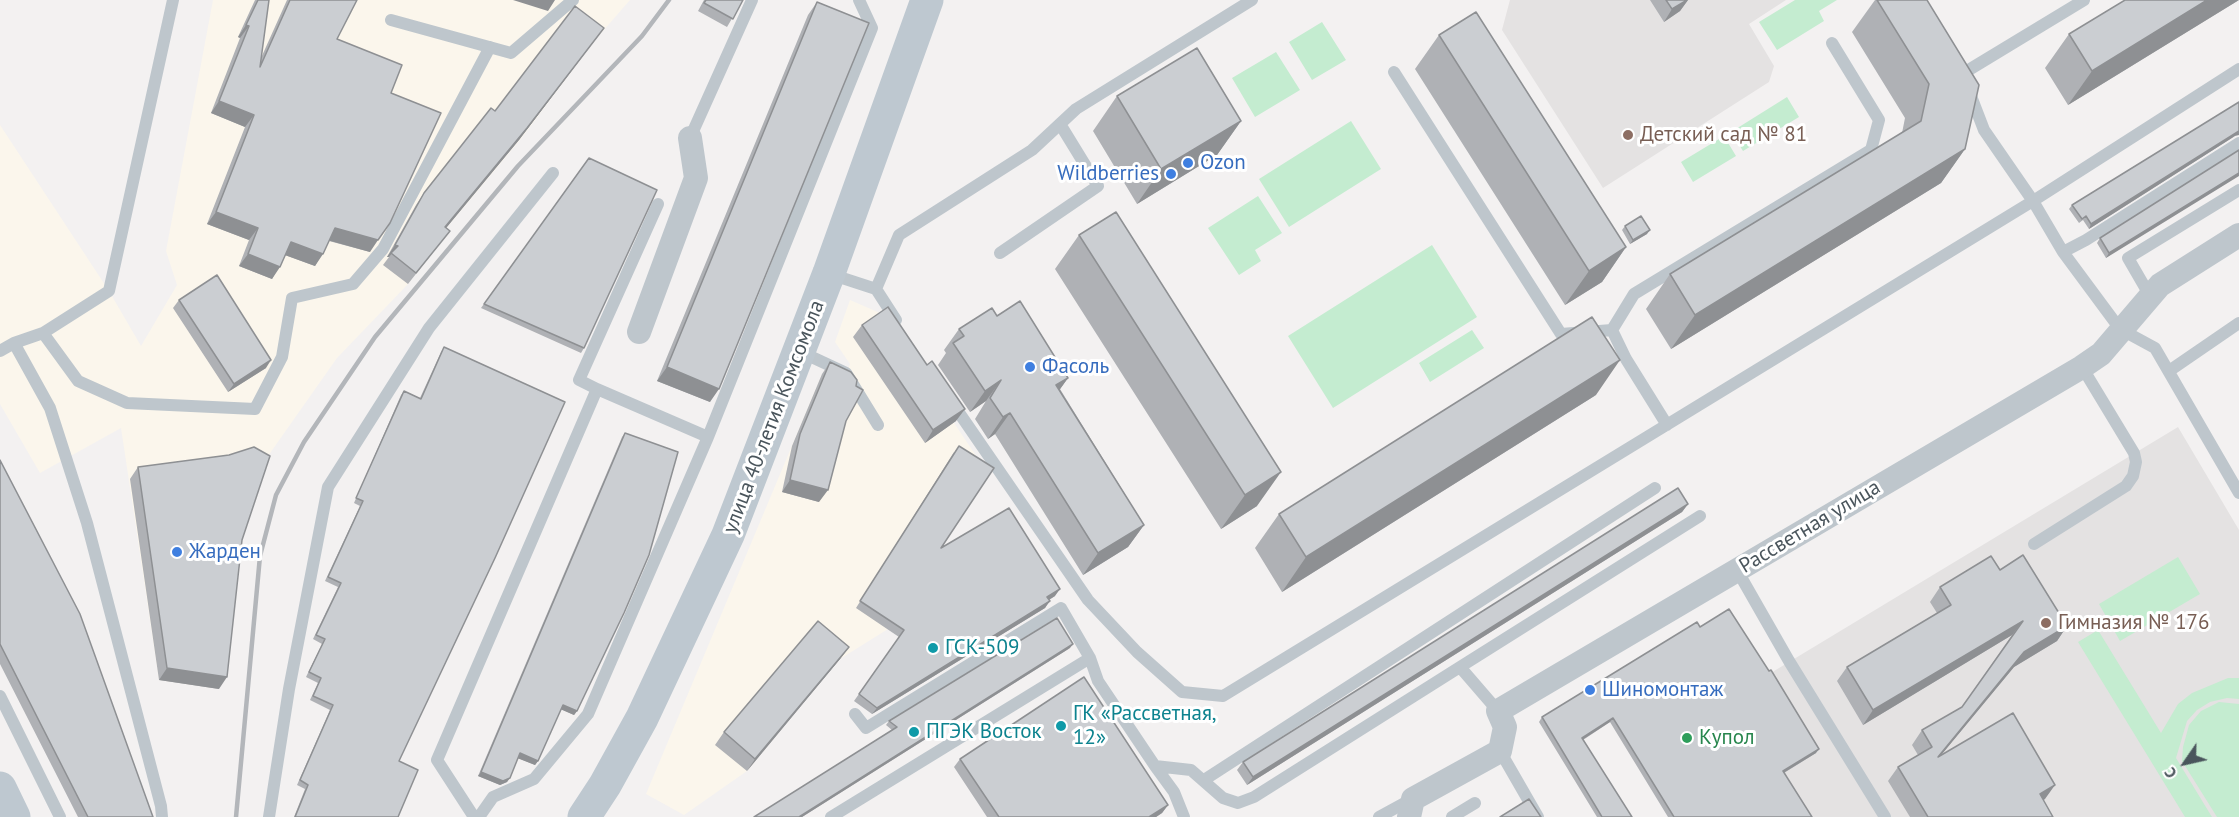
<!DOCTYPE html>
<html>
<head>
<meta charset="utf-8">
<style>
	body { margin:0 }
	#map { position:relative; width:2239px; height:817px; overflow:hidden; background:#f3f1f1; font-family:"PT Sans",sans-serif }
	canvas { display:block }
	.north { position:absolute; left:2155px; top:733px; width:60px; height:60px; -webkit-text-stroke:4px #fff; paint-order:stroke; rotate:236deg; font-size:16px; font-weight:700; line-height:24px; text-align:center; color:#4a555c }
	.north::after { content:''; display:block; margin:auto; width:21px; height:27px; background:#4a555c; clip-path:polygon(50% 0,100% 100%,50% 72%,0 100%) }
</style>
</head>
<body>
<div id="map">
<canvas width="2239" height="817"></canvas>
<div class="north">С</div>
</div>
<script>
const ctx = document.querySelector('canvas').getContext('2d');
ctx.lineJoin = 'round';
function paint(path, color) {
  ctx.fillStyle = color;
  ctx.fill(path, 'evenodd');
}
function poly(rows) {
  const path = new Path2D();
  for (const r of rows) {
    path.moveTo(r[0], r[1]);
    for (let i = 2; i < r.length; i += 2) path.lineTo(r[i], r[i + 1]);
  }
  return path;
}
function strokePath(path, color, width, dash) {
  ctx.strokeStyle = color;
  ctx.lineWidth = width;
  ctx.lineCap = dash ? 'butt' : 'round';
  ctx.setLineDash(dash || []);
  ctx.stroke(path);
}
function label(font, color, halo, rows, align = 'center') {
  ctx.font = font + ' "PT Sans",sans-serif';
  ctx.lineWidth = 6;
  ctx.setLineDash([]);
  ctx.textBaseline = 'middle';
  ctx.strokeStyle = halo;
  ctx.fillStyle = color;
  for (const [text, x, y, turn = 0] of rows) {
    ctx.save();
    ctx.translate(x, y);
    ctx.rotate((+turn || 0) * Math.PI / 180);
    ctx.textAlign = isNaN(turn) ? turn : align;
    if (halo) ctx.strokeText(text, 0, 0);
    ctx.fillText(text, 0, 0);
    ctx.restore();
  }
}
paint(poly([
	[213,0,630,0,596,39,520,140,439,237,408,284,337,358,268,456,233,552,219,689,159,680,121,428,40,473,0,404,0,125,109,291,141,346,177,285,166,251],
	[850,300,880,313,989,475,888,629,840,659,747,771,684,815,646,794,822,374,846,373,850,364,835,342]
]), '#fbf6ec');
paint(poly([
	[1510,0,1786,0,1749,24,1774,66,1769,82,1603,188,1502,30],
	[2178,427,2239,530,2239,817,1810,817,1736,694]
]), '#e4e2e2');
paint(poly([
	[1795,0,1837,0,1819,11,1824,21,1777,50,1759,22],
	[1322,22,1346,60,1312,80,1289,42],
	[1276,52,1300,90,1255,117,1232,78],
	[1787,97,1799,117,1743,151,1731,132],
	[1351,121,1381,169,1289,227,1259,179],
	[1724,136,1736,156,1693,182,1681,162],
	[1258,196,1282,233,1255,250,1261,261,1239,275,1208,228],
	[1432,245,1477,317,1333,408,1288,336],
	[1472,330,1484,348,1430,382,1419,363],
	[2178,557,2200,594,2120,641,2099,604],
	[2098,630,2161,733,2178,704,2192,693,2228,678,2239,678,2239,699,2227,698,2210,702,2197,710,2187,721,2176,758,2212,817,2185,817,2078,642],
	[2219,702,2239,704,2239,817,2217,817,2182,761,2183,747,2189,725,2201,711]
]), '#c4ecd0');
strokePath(poly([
	[391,20,511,53,573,0],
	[1394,72,1561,334,1612,330,1634,294,1871,150,1879,120,1832,43],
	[1962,74,2084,0],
	[1969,91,1984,130,2033,201,2063,252,2120,329,2155,348,2239,493],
	[690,138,752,0],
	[2063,252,2086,240,2239,143],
	[1000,253,1098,186,1060,124],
	[830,274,876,289,896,320],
	[876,289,899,235,1032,150,1076,109,1252,0],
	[2150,296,2128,258,2239,190],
	[1612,330,1626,359,1667,425],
	[43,333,78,381,127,403,255,409,282,357,292,298,353,284,383,249,490,47],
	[14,343,50,408,87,523,161,806,162,817],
	[0,351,14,343,43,333,109,291,173,0],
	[801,352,846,373,878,425],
	[2169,371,2239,323],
	[597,389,708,437],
	[953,404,1088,600,1137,652,1182,692,1223,696,2033,201,2239,69],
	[2034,544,2126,486,2133,476,2136,462,2134,453,2082,367],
	[1737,570,1789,661,1885,817],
	[1460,667,1700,516],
	[0,696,60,817],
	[855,714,866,728,1061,608,1090,658],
	[1500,751,1538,817],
	[1155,766,1174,792,1184,817],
	[1204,780,1655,488],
	[269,817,289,689,328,487,429,328,553,173],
	[474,817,437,760,597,389,579,380,658,204],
	[479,817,493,797,534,779,588,714,708,437,872,28,859,0],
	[831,817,1090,658,1098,681,1155,766,1191,770,1223,798,1238,803,1254,797,1460,667,1498,711],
	[1379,817,1412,799],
	[1452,817,1475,803]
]), '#bec6cc', 12);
strokePath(poly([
	[639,332,696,178,690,138],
	[1409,817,1413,799,1500,751,1505,727,1498,711,2082,367,2101,354,2160,285,2239,235]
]), '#bec6cc', 24);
strokePath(poly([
	[0,788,14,817],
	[584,817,605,785,642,718,728,535,829,273,927,0]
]), '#bec8d0', 33);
strokePath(poly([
	[236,817,260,556,276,495,304,442,375,337,518,166,642,36,669,0]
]), '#b3b6ba', 4.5);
paint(poly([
	[255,0,269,0,261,58,287,0,357,0,337,39,391,93,370,252,329,241,315,266,285,255,272,279,239,266,249,240,207,224,245,127,211,113,240,38,238,37],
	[704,0,743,0,727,27,698,11],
	[1650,0,1688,0,1680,11,1664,22],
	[1875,0,1927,0,1965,149,1941,183,1671,349,1646,309,1670,274,1902,133,1905,118,1852,32],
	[2239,0,2068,105,2045,68,2069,34],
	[817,2,710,402,657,381,808,15],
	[604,28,519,140,446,228,441,242,408,284,383,265,389,257,387,257,416,205,424,193,495,111],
	[1439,35,1626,247,1602,282,1565,305,1415,69],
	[1117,96,1241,121,1217,155,1137,204,1093,131],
	[2235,136,2089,229,2083,220,2079,223,2069,209,2072,205],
	[2239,150,2106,258,2097,243,2100,238],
	[589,158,584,348,581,353,481,308],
	[1625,226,1647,234,1630,244,1622,230],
	[1079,235,1257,506,1221,529,1055,269],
	[179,300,266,368,228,392,173,308],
	[997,316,1068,378,1060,389,1144,525,1128,547,1083,575,995,434,988,439,975,419,986,401,970,412,938,365,946,353,944,350,959,329],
	[862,325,927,365,956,421,925,443,853,337],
	[444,347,399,761,398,817,294,817,305,789,297,785,330,710,310,700,318,683,306,677,322,644,313,639,338,587,325,581,360,506,354,503,401,395,404,391,420,398,441,352],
	[830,362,819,502,782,492,792,446,822,374],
	[1596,395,1282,592,1255,548,1279,514],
	[625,433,577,711,574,715,561,709,538,761,535,765,518,758,507,782,500,785,478,776,622,437],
	[954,452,941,548,1055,596,1049,600,1045,608,872,714,854,701,899,637,856,608],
	[0,460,153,817,78,817,0,664],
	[138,467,219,689,159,680,130,479],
	[1688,504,1682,512,1247,785,1237,770,1243,762],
	[2000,570,2067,626,2057,641,2014,667,1941,755,2045,799,2043,800,2053,817,1910,817,1888,781,1898,767,1918,755,1912,745,1922,730,1962,707,2012,635,1863,725,1837,681,1847,667,1937,613,1930,602,1940,587],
	[1700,627,1816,753,1784,773,1812,817,1668,817,1610,722,1583,740,1632,817,1597,817,1539,722,1542,717],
	[849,647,840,659,747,771,715,745,724,732],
	[1070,648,802,817,754,817,892,730,886,725,889,721],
	[960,759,1168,805,1162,813,1156,817,987,817,954,767]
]), '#afb1b5');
paint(poly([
	[513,0,555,0,548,11],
	[1688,0,1680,11,1664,22,1672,9],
	[2207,0,2239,0,2068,105,2092,71],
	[246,25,249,26,240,38,238,37],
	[604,28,519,140,437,239,445,227],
	[219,101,254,115,245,127,211,113],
	[1241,121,1217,155,1137,204,1161,169],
	[2239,131,2239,135,2235,136,2089,229,2091,224],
	[1965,149,1941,183,1671,349,1695,315],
	[2239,173,2239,176,2106,258,2109,253],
	[216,212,258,228,249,240,207,224],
	[335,228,378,240,370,252,327,240],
	[1650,230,1647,234,1630,244,1633,240],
	[291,242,323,254,315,266,282,254],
	[395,245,398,246,389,257,387,257],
	[1626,247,1602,282,1565,305,1589,271],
	[248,254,280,267,272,279,239,266],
	[271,360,266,368,228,392,234,384],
	[1620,360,1596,395,1282,592,1306,557],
	[667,367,719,389,710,402,657,381],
	[1068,378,1053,399,1056,385],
	[1001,380,986,401,970,412,985,391],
	[965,409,956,421,925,443,933,430],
	[1010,413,995,434,988,439,1003,417],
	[1281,472,1257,506,1221,529,1245,495],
	[790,480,828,490,819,502,782,492],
	[1688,504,1682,512,1247,785,1253,777],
	[1144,525,1128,547,1083,575,1098,553],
	[1060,589,1055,596,1042,604,1047,597],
	[1050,601,1045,608,872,714,877,708],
	[2023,621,2012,635,1863,725,1873,710],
	[2067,626,2057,641,2014,667,1928,771,1938,757,2024,652],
	[1073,644,1070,648,802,817,799,817],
	[849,647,840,659,747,771,755,759],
	[167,668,227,677,219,689,159,680],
	[563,705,577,711,574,715,560,709],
	[1613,718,1610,722,1579,742,1582,738],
	[1819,749,1816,753,1780,775,1783,771],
	[520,753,538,761,535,765,517,758],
	[481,772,510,778,507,782,500,785,478,776],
	[2055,785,2045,799,2030,808,2040,794],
	[1168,805,1162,813,1156,817,1149,817]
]), '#8e9093');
const building = poly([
	[258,0,269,0,260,67,290,0,357,0,337,39,402,65,391,93,441,113,390,223,378,240,335,228,323,254,291,242,280,267,248,254,258,228,216,212,254,115,219,101,249,26,246,25,258,0],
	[706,0,743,0,733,19,704,3,706,0],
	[1666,0,1687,0,1672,9,1666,0],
	[1877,0,1927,0,1979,85,1965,149,1695,315,1670,274,1921,121,1929,84,1877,0],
	[2125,0,2207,0,2092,71,2069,34,2125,0],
	[817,2,869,23,719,389,667,367,817,2],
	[575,6,604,28,527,128,445,227,450,231,416,273,391,253,398,246,395,245,424,193,491,108,495,111,575,6],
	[1476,12,1626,247,1589,271,1439,35,1476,12],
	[1197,48,1241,121,1161,169,1117,96,1197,48],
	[2239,102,2239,131,2091,224,2086,216,2082,219,2072,205,2239,102],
	[2239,150,2239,173,2109,253,2100,238,2239,150],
	[589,158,657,190,584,348,484,304,589,158],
	[1116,212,1281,472,1245,495,1079,235,1116,212],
	[1641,216,1650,230,1633,240,1625,226,1641,216],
	[217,275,271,360,234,384,179,300,217,275],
	[1020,301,1068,378,1056,385,1144,525,1098,553,1010,413,1003,417,990,398,1001,380,985,391,953,343,964,336,959,329,992,308,997,316,1020,301],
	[888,307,927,365,932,361,965,409,933,430,862,325,888,307],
	[1592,317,1620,360,1306,557,1279,514,1592,317],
	[444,347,565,402,495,558,399,761,418,770,398,817,295,817,308,785,300,780,333,705,313,696,321,678,309,672,325,639,316,635,341,583,328,577,363,501,356,498,404,391,421,399,444,347],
	[830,362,851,372,857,380,856,386,863,390,846,421,828,490,790,480,800,434,830,362],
	[625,433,678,452,649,555,624,613,577,711,563,705,538,761,520,753,510,778,503,781,481,772,625,433],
	[959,446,994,468,941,548,1009,508,1060,589,1047,597,1050,601,877,708,859,694,904,630,860,601,959,446],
	[254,447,270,456,242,540,227,677,167,668,138,467,229,455,254,447],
	[0,460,80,614,153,817,88,817,0,644,0,460],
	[1678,488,1688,504,1253,777,1243,762,1678,488],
	[2023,555,2067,626,2024,652,1938,757,2013,713,2055,785,2040,794,2053,817,1928,817,1898,767,1932,747,1922,730,1962,707,2023,621,1873,710,1847,667,1951,605,1940,587,1991,556,2000,570,2023,555],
	[1729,609,1769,671,1771,670,1819,749,1783,771,1812,817,1674,817,1613,718,1582,738,1632,817,1602,817,1542,717,1697,622,1700,627,1729,609],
	[1057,618,1073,644,799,817,754,817,897,727,889,721,1057,618],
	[818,621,849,647,755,759,724,732,818,621],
	[1084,677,1168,805,1149,817,999,817,960,759,1084,677],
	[1529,799,1541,817,1500,817,1529,799]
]);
paint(building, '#cbced2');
strokePath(building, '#8e9093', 1.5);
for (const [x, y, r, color] of [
	[1628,135,6,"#8d6e63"],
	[1188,163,6,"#3f7fe0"],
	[1171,174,6,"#3f7fe0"],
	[1030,367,6,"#3f7fe0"],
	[177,552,6,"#3f7fe0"],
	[2046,623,6,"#8d6e63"],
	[933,648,6,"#0f9aa8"],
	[1590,690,6,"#3f7fe0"],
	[1061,726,6,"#0f9aa8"],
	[914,732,6,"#0f9aa8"],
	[1687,738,6,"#2e9e5b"]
]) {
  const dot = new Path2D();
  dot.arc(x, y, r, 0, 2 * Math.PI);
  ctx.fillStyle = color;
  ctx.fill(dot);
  strokePath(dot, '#fff', 2);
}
label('21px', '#785e54', '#fff', [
	["Детский сад № 81",1640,135],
	["Гимназия № 176",2058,623]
], 'left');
label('21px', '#366cbe', '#fff', [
	["Ozon",1200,163],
	["Wildberries",1159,174,"right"],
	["Фасоль",1042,367],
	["Жарден",189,552],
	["Шиномонтаж",1602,690]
], 'left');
label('21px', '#4a555c', '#fff', [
	["улица 40-летия Комсомола",774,417,-69],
	["Рассветная улица",1810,527,-31]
]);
label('21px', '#0d838f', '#fff', [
	["ГСК-509",945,648],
	["ГК «Рассветная,",1073,714],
	["12»",1073,738],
	["ПГЭК Восток",926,732]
], 'left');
label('21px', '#27864d', '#fff', [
	["Купол",1699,738]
], 'left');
</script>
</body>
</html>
